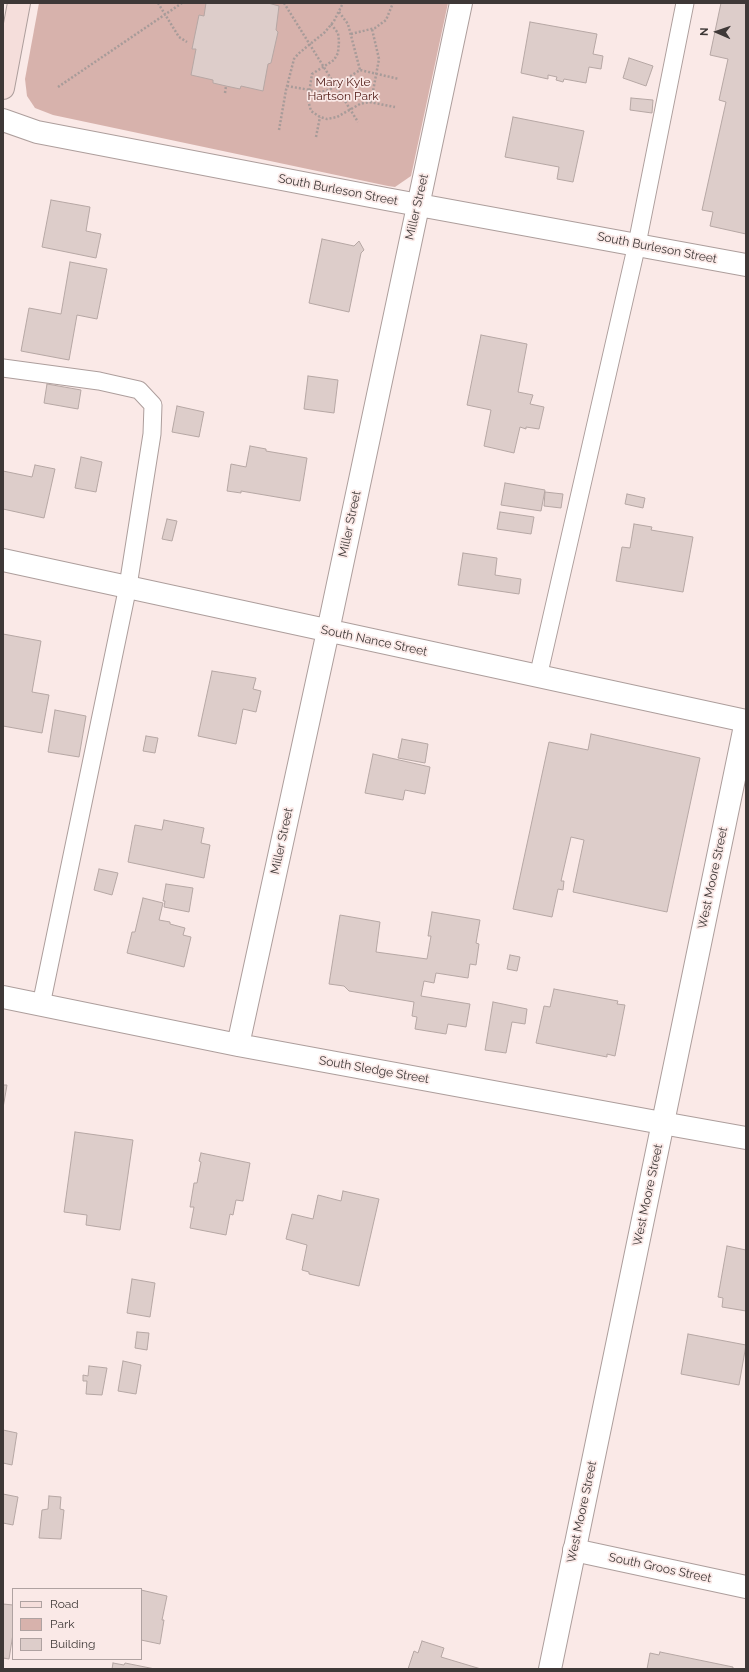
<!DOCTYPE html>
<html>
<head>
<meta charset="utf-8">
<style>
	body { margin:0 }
	#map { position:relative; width:749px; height:1672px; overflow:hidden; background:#fae9e7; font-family:Raleway,sans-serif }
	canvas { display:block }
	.frame { position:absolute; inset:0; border:4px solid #3e3837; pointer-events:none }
	.legend { position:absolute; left:12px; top:1588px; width:130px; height:72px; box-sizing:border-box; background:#fae9e7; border:1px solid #afa2a1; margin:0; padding:5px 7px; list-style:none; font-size:12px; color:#3e3837 }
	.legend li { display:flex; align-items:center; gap:8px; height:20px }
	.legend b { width:20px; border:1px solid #afa2a1 }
	.north { position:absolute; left:697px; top:12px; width:40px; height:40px; -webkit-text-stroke:3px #fae9e7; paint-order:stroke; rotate:272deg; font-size:11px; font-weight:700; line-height:16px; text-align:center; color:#3e3837 }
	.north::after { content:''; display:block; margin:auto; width:14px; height:18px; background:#3e3837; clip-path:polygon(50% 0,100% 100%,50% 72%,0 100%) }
</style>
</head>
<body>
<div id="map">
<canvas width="749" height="1672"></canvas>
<div class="frame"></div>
<ul class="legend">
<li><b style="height:5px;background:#f5dedb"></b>Road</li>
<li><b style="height:11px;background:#d7b2ac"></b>Park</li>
<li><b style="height:11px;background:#ddcdca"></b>Building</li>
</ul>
<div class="north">N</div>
</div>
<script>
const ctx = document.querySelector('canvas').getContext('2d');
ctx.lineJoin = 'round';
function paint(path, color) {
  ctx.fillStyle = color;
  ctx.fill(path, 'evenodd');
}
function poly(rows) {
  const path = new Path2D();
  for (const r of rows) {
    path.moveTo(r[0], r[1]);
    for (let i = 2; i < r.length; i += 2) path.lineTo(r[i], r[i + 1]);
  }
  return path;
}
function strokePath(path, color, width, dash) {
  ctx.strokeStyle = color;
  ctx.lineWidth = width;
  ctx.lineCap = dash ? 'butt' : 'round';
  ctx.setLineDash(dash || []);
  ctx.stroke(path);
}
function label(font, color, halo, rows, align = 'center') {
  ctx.font = font + ' Raleway,sans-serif';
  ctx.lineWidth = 3.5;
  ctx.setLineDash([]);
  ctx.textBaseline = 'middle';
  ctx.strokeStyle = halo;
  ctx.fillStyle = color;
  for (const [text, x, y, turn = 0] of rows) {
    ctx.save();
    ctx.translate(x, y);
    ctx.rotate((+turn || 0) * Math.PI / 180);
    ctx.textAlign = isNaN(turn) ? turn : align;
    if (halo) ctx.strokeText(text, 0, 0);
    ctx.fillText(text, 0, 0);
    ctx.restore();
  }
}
paint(poly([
	[39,3,448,3,411,176,395,187,388,186,53,115,35,108,27,96,25,79]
]), '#d7b2ac');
const building = poly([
	[206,3,268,3,279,6,276,30,278,32,271,63,268,64,263,91,241,86,240,89,226,86,213,83,213,80,191,75,196,49,192,49,199,15,204,16,206,3],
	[721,3,746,3,746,234,710,226,713,212,702,210,726,102,719,100,728,59,710,55,721,3],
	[530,22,597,34,593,54,603,56,601,69,589,67,586,83,564,79,563,82,556,80,557,77,548,75,548,79,521,73,530,22],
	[629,58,653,66,646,86,623,78,629,58],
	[631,98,653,100,652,113,630,110,631,98],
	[513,117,584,131,573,182,557,179,559,167,505,157,513,117],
	[51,200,90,207,86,231,101,234,96,258,42,247,51,200],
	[322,239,354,246,359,241,364,250,361,253,349,312,309,303,322,239],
	[70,262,107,269,97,319,77,315,69,360,21,351,29,308,61,314,70,262],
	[481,335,527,344,518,392,533,395,530,404,544,407,539,429,526,427,526,429,520,427,514,453,484,446,491,410,467,405,481,335],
	[308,376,338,380,334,413,304,409,308,376],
	[47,384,81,390,78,409,44,403,47,384],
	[177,406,204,412,199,437,172,432,177,406],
	[250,446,266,449,266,451,307,458,300,501,241,491,241,493,227,491,231,464,246,467,250,446],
	[81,457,102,462,96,492,75,488,81,457],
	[35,465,55,469,44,518,3,509,3,471,32,477,35,465],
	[505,483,545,490,541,511,501,505,505,483],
	[545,492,563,494,561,508,544,506,545,492],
	[627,494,645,498,643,508,625,504,627,494],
	[500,512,534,517,531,534,497,529,500,512],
	[167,519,177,521,172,541,162,539,167,519],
	[634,524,652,527,651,530,693,537,683,592,616,581,622,547,630,548,634,524],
	[463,553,497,558,495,575,521,579,519,594,458,585,463,553],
	[3,634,41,641,32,692,49,695,42,733,3,726,3,634],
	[212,671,256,678,253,689,261,691,256,712,243,709,236,744,198,736,212,671],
	[55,710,86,716,79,757,48,752,55,710],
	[591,734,700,758,667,912,573,892,584,840,571,837,561,881,564,881,563,890,558,889,552,917,513,909,549,742,588,750,591,734],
	[146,736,158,738,155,753,143,751,146,736],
	[402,739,428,744,425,763,398,758,402,739],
	[373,754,430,767,425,794,405,790,403,800,365,793,373,754],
	[164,820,204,828,201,843,210,845,204,878,128,862,135,825,162,830,164,820],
	[99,869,118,873,112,895,94,890,99,869],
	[166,884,193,888,189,912,164,907,165,901,163,901,166,884],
	[143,898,163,903,159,920,170,922,170,924,185,928,183,935,191,937,184,967,127,953,132,932,135,932,143,898],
	[432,912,480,920,476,943,479,944,476,965,470,964,468,978,436,973,434,983,424,981,421,996,470,1004,466,1027,448,1024,446,1034,415,1029,417,1017,412,1016,414,1002,349,991,344,986,329,984,340,915,380,922,376,952,427,959,431,936,428,936,432,912],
	[510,955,520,957,517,971,507,969,510,955],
	[554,989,618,1001,617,1004,625,1005,615,1056,607,1054,607,1057,536,1043,544,1006,550,1007,554,989],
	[493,1002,527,1009,525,1024,512,1022,506,1053,485,1050,493,1002],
	[3,1085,7,1085,3,1108,3,1085],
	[75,1132,133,1140,120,1230,86,1225,87,1215,64,1212,75,1132],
	[201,1153,250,1163,243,1201,236,1200,233,1215,230,1214,226,1235,190,1228,194,1207,190,1207,194,1183,197,1183,201,1162,199,1161,201,1153],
	[343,1191,379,1199,359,1286,309,1274,309,1272,302,1270,307,1245,286,1239,292,1214,313,1219,318,1195,341,1201,343,1191],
	[727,1246,746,1250,746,1311,722,1307,723,1298,718,1297,727,1246],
	[132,1279,155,1283,150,1317,127,1313,132,1279],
	[137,1332,149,1333,147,1350,135,1348,137,1332],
	[688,1334,746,1345,739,1385,681,1374,688,1334],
	[123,1361,141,1365,136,1394,118,1391,123,1361],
	[89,1366,107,1368,102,1395,86,1394,87,1381,83,1381,83,1375,88,1376,89,1366],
	[3,1430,17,1433,12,1465,3,1463,3,1430],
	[3,1494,18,1497,13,1525,3,1523,3,1494],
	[49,1496,61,1497,60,1509,64,1510,61,1539,39,1538,42,1510,48,1509,49,1496],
	[141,1590,167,1596,162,1620,164,1620,160,1644,141,1640,141,1590],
	[3,1604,13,1605,13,1634,9,1659,3,1658,3,1604],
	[422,1641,444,1648,441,1657,481,1669,408,1669,414,1651,418,1653,422,1641],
	[660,1652,733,1667,733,1669,647,1669,650,1653,659,1655,660,1652],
	[113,1663,124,1665,125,1663,155,1669,112,1669,113,1663]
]);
paint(building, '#ddcdca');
strokePath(building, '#b6a7a4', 1);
const service = poly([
	[3,368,99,381,139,390,153,405,152,434,128,586,41,1005],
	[538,677,637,244,685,3]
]);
const minor = poly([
	[662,1123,746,1138],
	[574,1550,746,1587]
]);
const tertiary = poly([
	[3,120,37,132,386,199,746,265],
	[3,560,746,721],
	[3,997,238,1045,662,1123],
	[238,1045,328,631,461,3],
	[550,1669,746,721]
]);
const secondary = poly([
	[3,88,19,3]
]);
strokePath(service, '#ad9e9c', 19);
strokePath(minor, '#ad9e9c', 24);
strokePath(tertiary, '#ad9e9c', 24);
strokePath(secondary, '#ad9e9c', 24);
strokePath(poly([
	[158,3,179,37,187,42],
	[284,3,358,122],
	[339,12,348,24,360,70],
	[331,24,338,33,339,41,338,53,334,60,312,74,308,100,311,111,320,117,327,119,337,117,360,104,369,102,395,107],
	[351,34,375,28,386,20,393,3],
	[287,86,321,92,329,90,360,70,399,79],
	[58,87,182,3],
	[225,93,226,86],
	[371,102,379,59,372,29],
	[279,130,286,90,294,59,298,54,325,32,334,21,343,3],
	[316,137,320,117]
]), '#a79b99', 2.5, [2, 2]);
strokePath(service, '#fff', 17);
strokePath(minor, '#fff', 22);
strokePath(tertiary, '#fff', 22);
strokePath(secondary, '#f5dedb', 22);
label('12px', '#4f1914', '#fae9e7', [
	["Mary Kyle",343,82],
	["Hartson Park",343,96]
]);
label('12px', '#3e3837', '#fae9e7', [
	["South Burleson Street",338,190,11],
	["Miller Street",417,207,-77],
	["South Burleson Street",657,248,11],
	["Miller Street",350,524,-78],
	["South Nance Street",374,641,12],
	["Miller Street",282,841,-78],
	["West Moore Street",713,878,-78],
	["South Sledge Street",374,1070,10],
	["West Moore Street",648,1195,-78],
	["West Moore Street",582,1512,-78],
	["South Groos Street",660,1568,12]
]);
</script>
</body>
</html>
